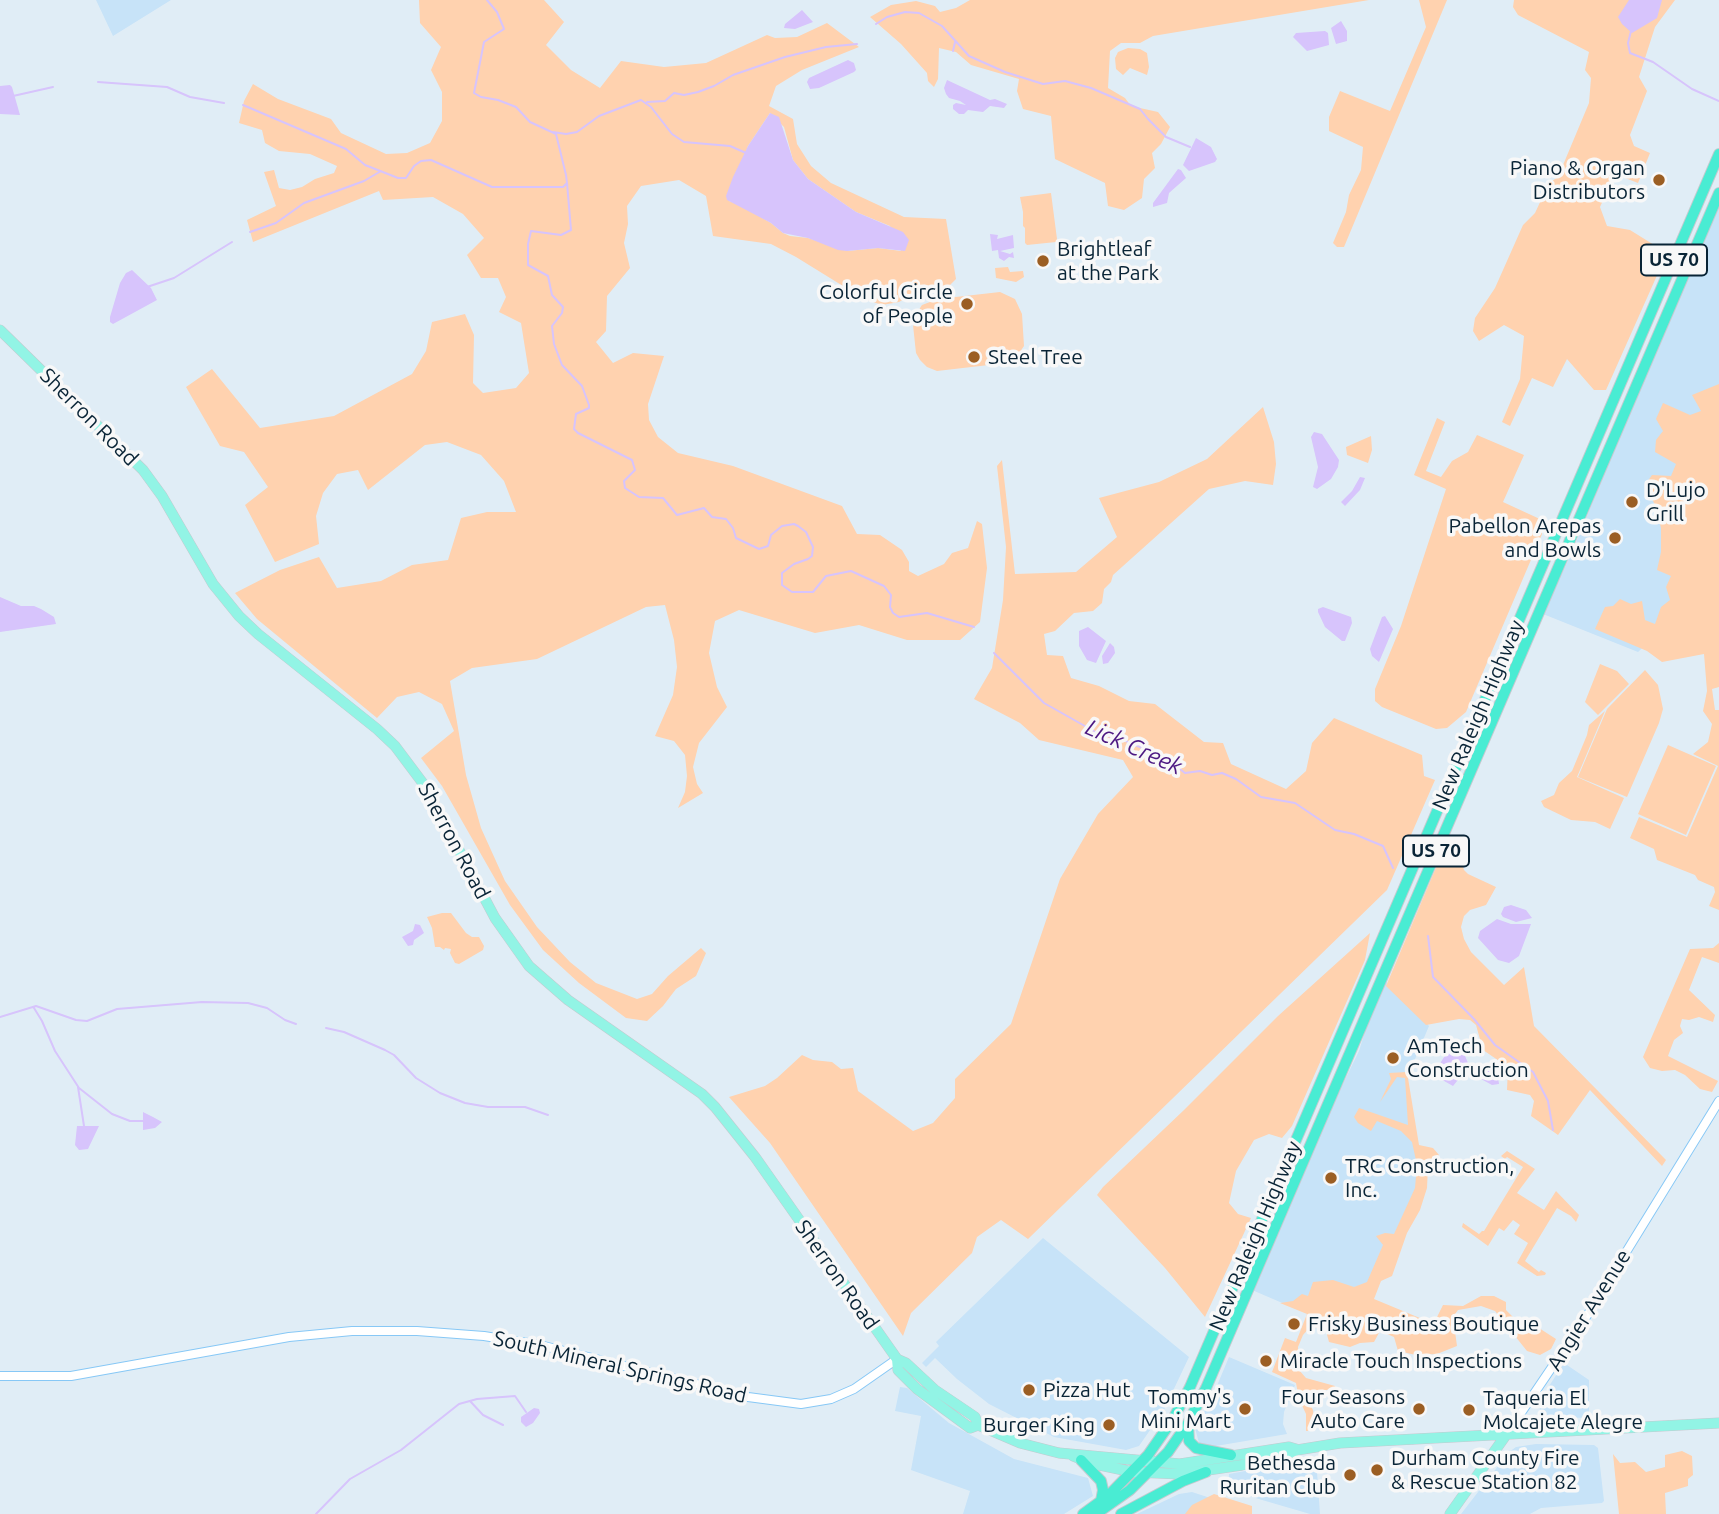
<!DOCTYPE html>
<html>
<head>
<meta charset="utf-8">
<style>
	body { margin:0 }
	canvas { display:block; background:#e0edf6 }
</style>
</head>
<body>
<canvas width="1719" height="1514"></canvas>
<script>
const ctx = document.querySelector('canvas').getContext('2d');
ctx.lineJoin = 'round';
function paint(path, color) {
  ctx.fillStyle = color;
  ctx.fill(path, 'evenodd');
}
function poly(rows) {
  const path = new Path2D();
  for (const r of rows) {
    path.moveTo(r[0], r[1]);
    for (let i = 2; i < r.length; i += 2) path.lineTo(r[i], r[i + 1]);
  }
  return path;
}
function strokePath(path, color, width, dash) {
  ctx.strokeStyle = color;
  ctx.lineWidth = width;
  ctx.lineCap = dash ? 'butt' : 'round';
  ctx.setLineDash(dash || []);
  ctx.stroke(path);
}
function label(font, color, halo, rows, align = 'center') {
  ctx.font = font + ' Ubuntu,sans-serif';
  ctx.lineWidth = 7;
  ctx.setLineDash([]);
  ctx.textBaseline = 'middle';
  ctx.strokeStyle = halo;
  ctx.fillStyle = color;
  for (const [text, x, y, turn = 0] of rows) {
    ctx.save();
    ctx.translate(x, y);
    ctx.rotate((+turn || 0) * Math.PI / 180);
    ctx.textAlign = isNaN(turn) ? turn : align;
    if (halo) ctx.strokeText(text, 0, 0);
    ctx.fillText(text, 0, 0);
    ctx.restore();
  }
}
paint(poly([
	[96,0,171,0,113,36],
	[1719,208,1719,433,1685,570,1663,628,1638,652,1543,614,1573,550,1650,363],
	[1386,982,1429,1026,1407,1078,1424,1184,1377,1282,1310,1297,1287,1305,1252,1290,1332,1106,1359,1051,1370,1015],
	[1043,1238,1189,1357,1164,1410,1139,1446,1126,1450,1054,1437,989,1404,957,1379,935,1358,926,1367,922,1363,939,1346,936,1342],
	[1229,1357,1295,1385,1284,1412,1283,1424,1287,1434,1210,1447,1199,1443,1195,1428,1211,1400],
	[1564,1363,1589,1380,1589,1418,1550,1417,1540,1410,1540,1400],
	[900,1387,907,1388,949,1423,1014,1459,1088,1478,1093,1496,1064,1514,963,1514,970,1491,911,1470,921,1416,895,1411],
	[1536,1444,1594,1445,1598,1448,1604,1501,1602,1503,1541,1508,1530,1514,1461,1514,1509,1452,1516,1447],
	[1316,1458,1320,1514,1310,1514,1228,1490,1229,1474],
	[1192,1492,1247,1510,1246,1514,1137,1514,1179,1494]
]), '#c7e3f8');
paint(poly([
	[419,0,544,0,564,22,546,45,571,70,600,88,621,61,664,67,706,63,767,35,775,38,797,37,827,23,859,47,802,70,776,86,769,106,793,119,797,144,811,166,831,183,904,217,946,219,956,279,948,287,915,293,899,302,882,305,864,299,796,257,771,244,713,236,706,196,679,180,641,186,627,206,628,224,624,243,630,268,607,296,606,331,596,342,613,363,633,353,664,356,648,404,649,420,658,437,678,453,733,466,842,506,857,534,880,535,902,550,909,562,909,571,918,576,944,564,952,553,968,548,977,521,982,524,987,568,980,622,960,640,907,640,859,625,815,633,739,610,715,621,709,653,717,687,727,707,699,743,693,767,697,784,703,793,678,808,685,792,687,776,685,755,674,741,655,736,673,695,677,667,674,640,665,605,646,607,537,659,472,668,450,681,466,775,481,828,505,881,537,927,570,962,596,983,637,999,652,994,668,976,701,948,706,953,696,976,676,989,663,1006,647,1021,626,1018,579,983,543,950,510,905,442,786,421,758,454,731,442,704,419,692,397,697,377,718,257,619,235,593,280,570,319,557,337,588,381,581,412,565,448,560,461,518,487,512,516,512,504,481,481,455,447,442,425,445,368,490,358,470,337,474,323,493,316,516,319,544,275,562,245,505,268,487,244,452,220,446,186,387,212,369,260,428,334,416,412,374,426,351,432,322,465,314,474,335,473,383,483,393,516,388,529,373,521,323,499,312,506,297,498,278,481,278,467,255,484,238,463,214,433,197,383,200,379,191,253,242,247,220,276,206,264,172,274,170,279,188,290,190,302,187,315,179,334,173,337,166,310,154,279,151,265,143,262,130,239,123,244,101,253,84,278,99,331,119,341,133,386,154,407,153,430,143,442,121,442,92,431,70,441,47,420,23],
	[770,113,784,127,793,160,808,179,856,212,890,226,901,251,878,248,847,251,808,238,790,236,783,233,771,223,740,205,729,201,748,146],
	[970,0,1369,0,1153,36,1140,43,1121,43,1110,51,1108,88,1125,98,1131,106,1158,112,1170,127,1161,144,1152,153,1155,168,1144,179,1142,198,1124,210,1108,206,1105,183,1055,159,1051,116,1023,109,1017,91,1019,79,971,65,956,52,939,48,938,79,934,87,928,81,927,73,901,44,870,17,891,5,916,1,935,6,940,12,956,8],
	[1419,0,1447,0,1344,247,1337,247,1333,243,1346,212,1349,195,1361,170,1363,147,1329,131,1329,117,1340,91,1390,111,1426,27],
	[1514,0,1675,0,1655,27,1639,77,1647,91,1630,135,1634,146,1650,153,1638,183,1615,174,1600,207,1607,226,1630,230,1667,253,1606,390,1594,390,1567,359,1553,387,1532,378,1510,426,1502,422,1520,379,1524,336,1504,325,1479,341,1473,331,1475,318,1495,288,1523,225,1535,213,1549,183,1558,177,1589,103,1591,78,1585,70,1589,52,1518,15,1513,7],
	[1128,48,1140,49,1147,53,1149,67,1147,75,1130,68,1123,75,1116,69,1115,58,1118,52],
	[1051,193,1057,239,1056,242,1027,245,1025,243,1025,228,1023,226,1023,212,1020,197],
	[1008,267,1010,272,1023,271,1024,277,1016,282,996,278,995,268],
	[1000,292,1015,299,1022,314,1024,346,1015,359,1006,363,937,371,927,367,920,360,916,353,913,325,914,317,922,305,938,299],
	[1719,384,1719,687,1712,689,1715,710,1719,710,1719,910,1709,906,1715,892,1714,887,1698,880,1695,875,1657,860,1654,849,1630,838,1639,817,1687,837,1718,766,1693,754,1708,742,1712,724,1703,711,1707,691,1704,654,1662,662,1647,651,1595,629,1605,607,1613,606,1620,599,1631,604,1642,601,1645,620,1655,624,1661,607,1670,600,1666,587,1671,576,1657,570,1661,552,1661,528,1655,505,1645,485,1652,475,1671,476,1676,464,1655,452,1656,440,1663,431,1656,419,1663,403,1690,415,1701,411,1692,395],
	[1263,407,1274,442,1276,464,1273,485,1245,481,1209,489,1113,575,1111,582,1104,589,1102,603,1093,611,1074,613,1055,631,1044,634,1047,655,1063,656,1071,678,1099,686,1129,701,1155,704,1204,742,1223,743,1231,764,1286,789,1306,771,1312,743,1334,718,1422,755,1424,776,1435,780,1387,890,1028,1239,1001,1220,977,1237,972,1253,911,1313,903,1336,770,1143,729,1097,765,1086,777,1078,802,1055,813,1060,832,1062,841,1069,853,1068,858,1091,913,1131,933,1123,955,1098,955,1079,1011,1024,1060,879,1098,814,1133,777,1123,760,1039,740,1020,723,974,699,992,668,1003,600,1006,547,997,466,1002,460,1015,574,1076,572,1117,537,1099,498,1159,482,1207,459],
	[1437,418,1445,422,1426,471,1441,477,1452,461,1468,452,1477,435,1524,455,1503,502,1542,520,1542,534,1466,712,1447,728,1436,729,1382,707,1375,701,1375,689,1401,626,1446,489,1414,475],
	[1371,436,1372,450,1368,463,1347,455,1346,447],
	[1600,664,1617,671,1629,684,1598,715,1585,702],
	[1645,670,1658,685,1663,709,1659,723,1627,797,1578,777,1607,709],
	[1605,711,1577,777,1624,798,1610,829,1595,822,1571,820,1544,807,1541,801,1554,795,1559,783,1572,771,1587,735,1589,725],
	[1668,745,1716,766,1686,835,1638,814],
	[1443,851,1460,858,1464,870,1468,874,1496,887,1486,905,1470,910,1464,916,1461,927,1464,939,1471,952,1504,985,1524,967,1534,1026,1666,1160,1662,1166,1590,1090,1558,1135,1531,1116,1534,1101,1530,1095,1507,1090,1508,1067,1483,1050,1476,1025,1470,1020,1459,1019,1426,1025,1386,986],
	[442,913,451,913,466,933,472,937,479,937,484,946,483,950,459,964,455,963,450,953,451,949,445,948,444,950,440,947,435,947,432,928,427,917],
	[1370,933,1365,960,1292,1126,1282,1138,1269,1134,1254,1140,1236,1171,1229,1203,1238,1214,1251,1218,1205,1317,1165,1268,1097,1195,1103,1187,1184,1110,1278,1016],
	[1719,943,1719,963,1702,957,1689,990,1715,1015,1713,1022,1699,1017,1689,1020,1682,1019,1680,1026,1683,1033,1674,1040,1668,1056,1718,1081,1712,1092,1700,1089,1685,1075,1675,1070,1662,1071,1650,1068,1643,1057,1690,949,1713,948],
	[1407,1072,1419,1145,1433,1148,1439,1155,1428,1167,1427,1188,1420,1210,1407,1233,1392,1276,1381,1281,1374,1299,1427,1321,1437,1317,1443,1305,1463,1306,1481,1296,1494,1296,1506,1302,1506,1310,1513,1317,1525,1319,1556,1339,1551,1349,1540,1355,1527,1351,1495,1311,1481,1306,1458,1310,1453,1317,1457,1346,1437,1354,1416,1355,1398,1351,1394,1337,1380,1331,1374,1342,1360,1343,1350,1347,1329,1342,1326,1331,1311,1326,1303,1335,1298,1347,1299,1370,1306,1378,1335,1386,1336,1389,1308,1392,1309,1403,1313,1410,1315,1430,1306,1431,1306,1414,1299,1399,1296,1383,1272,1372,1285,1338,1296,1342,1307,1314,1280,1303,1293,1301,1302,1294,1308,1296,1313,1282,1333,1280,1354,1287,1367,1282,1383,1245,1376,1236,1385,1233,1394,1234,1415,1188,1417,1165,1412,1142,1401,1131,1377,1121,1371,1131,1358,1123,1354,1117,1359,1108,1408,1125,1405,1078,1397,1077,1380,1102,1391,1079,1389,1073],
	[1507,1151,1535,1169,1517,1193,1544,1210,1556,1191,1579,1215,1576,1222,1571,1216,1557,1208,1525,1261,1539,1272,1541,1270,1546,1273,1545,1275,1537,1276,1517,1263,1528,1243,1514,1234,1520,1225,1513,1220,1504,1231,1499,1228,1488,1246,1462,1227,1463,1223,1479,1234,1482,1231,1484,1231,1523,1167,1507,1157,1505,1159,1501,1156],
	[1682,1451,1692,1456,1693,1475,1688,1479,1688,1486,1665,1493,1666,1514,1619,1514,1613,1454,1620,1463,1635,1462,1646,1472,1665,1467,1665,1455],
	[1214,1494,1252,1506,1252,1514,1185,1514,1192,1505]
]), '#ffd2af');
paint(poly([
	[1629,0,1662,0,1657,18,1632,33,1622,24,1618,17],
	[802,10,813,22,795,29,784,28,785,24],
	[1341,21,1347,31,1347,41,1336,44,1331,28],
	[1325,31,1328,33,1329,45,1307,51,1293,37,1296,33],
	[848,60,854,63,856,70,854,72,819,88,810,89,807,82,809,78],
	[947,80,990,100,995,99,1007,104,1004,108,990,106,983,112,968,110,964,114,959,114,953,109,953,105,956,103,966,105,960,101,949,98,946,94,944,88],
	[10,85,12,87,20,115,0,114,0,86],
	[770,113,779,117,793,160,808,179,856,212,903,232,909,240,905,251,878,248,847,251,838,250,808,238,783,233,771,223,727,200,726,196,733,177,748,146],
	[1196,138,1211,147,1217,159,1215,162,1189,171,1183,165],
	[1178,169,1181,170,1186,178,1169,193,1167,203,1153,207,1153,203],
	[990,234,998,235,997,239,1013,235,1014,248,1000,251,1010,254,1013,252,1014,258,1009,257,1004,261,999,258,998,250,992,251],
	[132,270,151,288,157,300,113,324,110,322,110,317,120,283,126,273],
	[1314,432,1322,434,1339,460,1338,467,1331,479,1317,489,1313,487,1318,467,1311,437],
	[1360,477,1365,478,1360,490,1345,506,1341,502,1352,491],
	[0,597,21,606,34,606,41,609,54,617,56,624,0,632],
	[1323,607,1351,617,1352,623,1345,641,1342,641,1325,627,1318,612,1318,609],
	[1385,616,1393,629,1379,662,1372,656,1370,649,1382,617],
	[1088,627,1106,641,1096,663,1087,660,1079,646,1079,631],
	[1110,643,1114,647,1115,653,1108,663,1103,664,1102,656],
	[1511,905,1526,910,1532,918,1516,922,1503,917,1501,914,1504,907],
	[1497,919,1511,924,1531,924,1519,956,1509,963,1498,960,1478,938,1480,931],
	[415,924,420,925,424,933,414,940,413,945,408,946,402,937,413,931],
	[1457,1042,1460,1044,1468,1063,1495,1073,1498,1077,1499,1084,1492,1085,1470,1073,1462,1075,1453,1086,1437,1077,1437,1068,1452,1045],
	[143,1112,153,1117,162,1122,155,1128,143,1130],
	[77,1126,99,1126,88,1149,79,1150,75,1145],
	[534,1408,539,1409,540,1413,533,1423,526,1427,521,1422,521,1417]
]), '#d7c4fc');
strokePath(poly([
	[876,24,887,17,905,12,919,13,942,26,969,56,1005,72,1043,84,1065,81,1091,88,1140,109,1148,119,1166,137,1190,147],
	[1631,31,1628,43,1630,53,1653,62,1692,89,1719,101],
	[953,51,955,42],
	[98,82,167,87,190,97,224,103],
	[13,96,53,87],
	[647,102,665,101,674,93,684,95,698,92,714,86,733,75,785,57,826,47,857,44],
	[243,105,346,149,365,165,398,178,406,178,414,166,421,161,431,160,492,187,563,187,567,183,566,175,556,134,530,122,516,107,498,100,481,97,474,93,484,42,504,29,497,12,487,0],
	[553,132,566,134,577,132,599,116,641,100,651,107,672,134,684,142,730,146,746,153],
	[567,183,571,230,561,235,531,231,528,244,528,265,548,276,552,295,563,307,562,313,552,326,554,344,562,365,582,386,589,405,589,408,576,414,574,429,578,433,632,460,635,470,624,481,625,488,639,497,663,498,677,515,704,508,712,517,726,519,733,528,736,538,759,549,768,546,771,535,782,526,794,524,798,526,806,532,813,547,812,556,808,559,794,564,782,573,782,585,792,592,813,592,826,576,851,571,884,586,891,595,890,607,893,613,899,617,927,613,974,627],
	[250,232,276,223,304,203,364,181,381,171],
	[147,287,174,278,232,242],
	[994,653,1044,703,1099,734,1121,739,1166,758,1185,773,1200,771,1212,775,1222,773,1236,779,1261,797,1295,803,1335,830,1354,834,1383,846,1393,868],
	[1428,936,1433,977,1474,1019,1495,1045,1533,1072,1548,1101,1553,1130],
	[34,1008,42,1021,55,1051,79,1088,112,1114,130,1121,143,1121],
	[0,1017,36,1006,76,1020,87,1021,117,1009,202,1002,248,1003,267,1008,285,1020,296,1024],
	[326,1028,344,1032,385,1050,394,1055,416,1078,440,1093,465,1103,488,1107,525,1107,548,1115],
	[78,1087,84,1126],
	[470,1401,483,1415,503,1425],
	[316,1514,350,1479,401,1450,459,1404,477,1399,515,1396,526,1412]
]), '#d7c4fc', 2);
const minor = poly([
	[0,1376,71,1376,289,1337,352,1331,417,1331,484,1336,540,1345,748,1397,801,1404,831,1399,854,1389,897,1359],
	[1506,1435,1588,1314,1719,1101]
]);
const major = poly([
	[0,330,143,470,162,496,213,584,239,616,258,634,377,729,395,746,425,786,495,918,529,966,568,1000,702,1094,715,1107,755,1157,897,1359,906,1363,935,1390,975,1417,978,1425],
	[897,1359,898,1370,917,1389,970,1428,978,1425,1020,1443,1059,1453,1180,1464,1289,1447,1296,1449],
	[1073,1456,1090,1463,1133,1472,1181,1474,1242,1465,1286,1455,1297,1450,1340,1443,1719,1423],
	[1450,1514,1506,1435]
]);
const highway = poly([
	[1188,1423,1189,1441,1196,1448,1231,1455],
	[1081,1460,1101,1481,1103,1490,1101,1501],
	[1083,1514,1109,1495,1148,1455,1173,1419,1190,1387,1719,154],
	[1096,1514,1130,1490,1168,1452,1188,1423,1206,1388,1719,193],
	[1121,1514,1183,1481,1206,1472]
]);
strokePath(minor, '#87c8f6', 10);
strokePath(major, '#c4cacf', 11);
strokePath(highway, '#c4cacf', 12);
strokePath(minor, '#fff', 8);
strokePath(major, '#92f4e5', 10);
strokePath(highway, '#49ecd3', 10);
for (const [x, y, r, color] of [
	[1659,180,7,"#9b5e23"],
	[1043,261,7,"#9b5e23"],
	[967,304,7,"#9b5e23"],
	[974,357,7,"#9b5e23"],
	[1632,502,7,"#9b5e23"],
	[1615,538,7,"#9b5e23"],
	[1393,1058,7,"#9b5e23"],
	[1331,1178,7,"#9b5e23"],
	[1294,1324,7,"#9b5e23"],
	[1266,1361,7,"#9b5e23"],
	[1029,1390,7,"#9b5e23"],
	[1245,1409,7,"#9b5e23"],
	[1419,1409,7,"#9b5e23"],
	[1469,1410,7,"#9b5e23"],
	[1109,1425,7,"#9b5e23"],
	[1377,1470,7,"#9b5e23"],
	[1350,1475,7,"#9b5e23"]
]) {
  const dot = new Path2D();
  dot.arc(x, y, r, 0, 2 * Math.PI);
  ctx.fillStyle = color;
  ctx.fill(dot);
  strokePath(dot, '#f8f8f8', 2.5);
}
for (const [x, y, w] of [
	[1674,260,66],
	[1436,851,66]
]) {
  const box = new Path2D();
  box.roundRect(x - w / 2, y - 15.5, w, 31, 5);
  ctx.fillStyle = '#f8f8f8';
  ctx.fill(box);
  strokePath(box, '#092436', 2);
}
label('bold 19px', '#092436', null, [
	["US 70",1674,260],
	["US 70",1436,851]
]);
label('21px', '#092436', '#f8f8f8', [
	["Piano & Organ",1645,168,"right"],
	["Distributors",1645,192,"right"],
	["Brightleaf",1057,249],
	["at the Park",1057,273],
	["Colorful Circle",953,292,"right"],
	["of People",953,316,"right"],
	["Steel Tree",988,357],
	["D'Lujo",1646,490],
	["Grill",1646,514],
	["Pabellon Arepas",1601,526,"right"],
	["and Bowls",1601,550,"right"],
	["AmTech",1407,1046],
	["Construction",1407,1070],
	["TRC Construction,",1345,1166],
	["Inc.",1345,1190],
	["Frisky Business Boutique",1308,1324],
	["Miracle Touch Inspections",1280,1361],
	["Pizza Hut",1043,1390],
	["Tommy's",1231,1397,"right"],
	["Mini Mart",1231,1421,"right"],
	["Four Seasons",1405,1397,"right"],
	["Auto Care",1405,1421,"right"],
	["Taqueria El",1483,1398],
	["Molcajete Alegre",1483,1422],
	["Burger King",1095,1425,"right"],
	["Durham County Fire",1391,1458],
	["& Rescue Station 82",1391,1482],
	["Bethesda",1336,1463,"right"],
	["Ruritan Club",1336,1487,"right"]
], 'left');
label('21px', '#092436', '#f8f8f8', [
	["Sherron Road",89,417,45],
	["New Raleigh Highway",1478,715,-67],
	["Sherron Road",454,841,62],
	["New Raleigh Highway",1255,1236,-67],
	["Sherron Road",837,1275,55],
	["Angier Avenue",1589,1310,-58],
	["South Mineral Springs Road",620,1367,13]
]);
label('italic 23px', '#4c1882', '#f8f8f8', [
	["Lick Creek",1134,747,24]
]);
</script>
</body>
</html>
